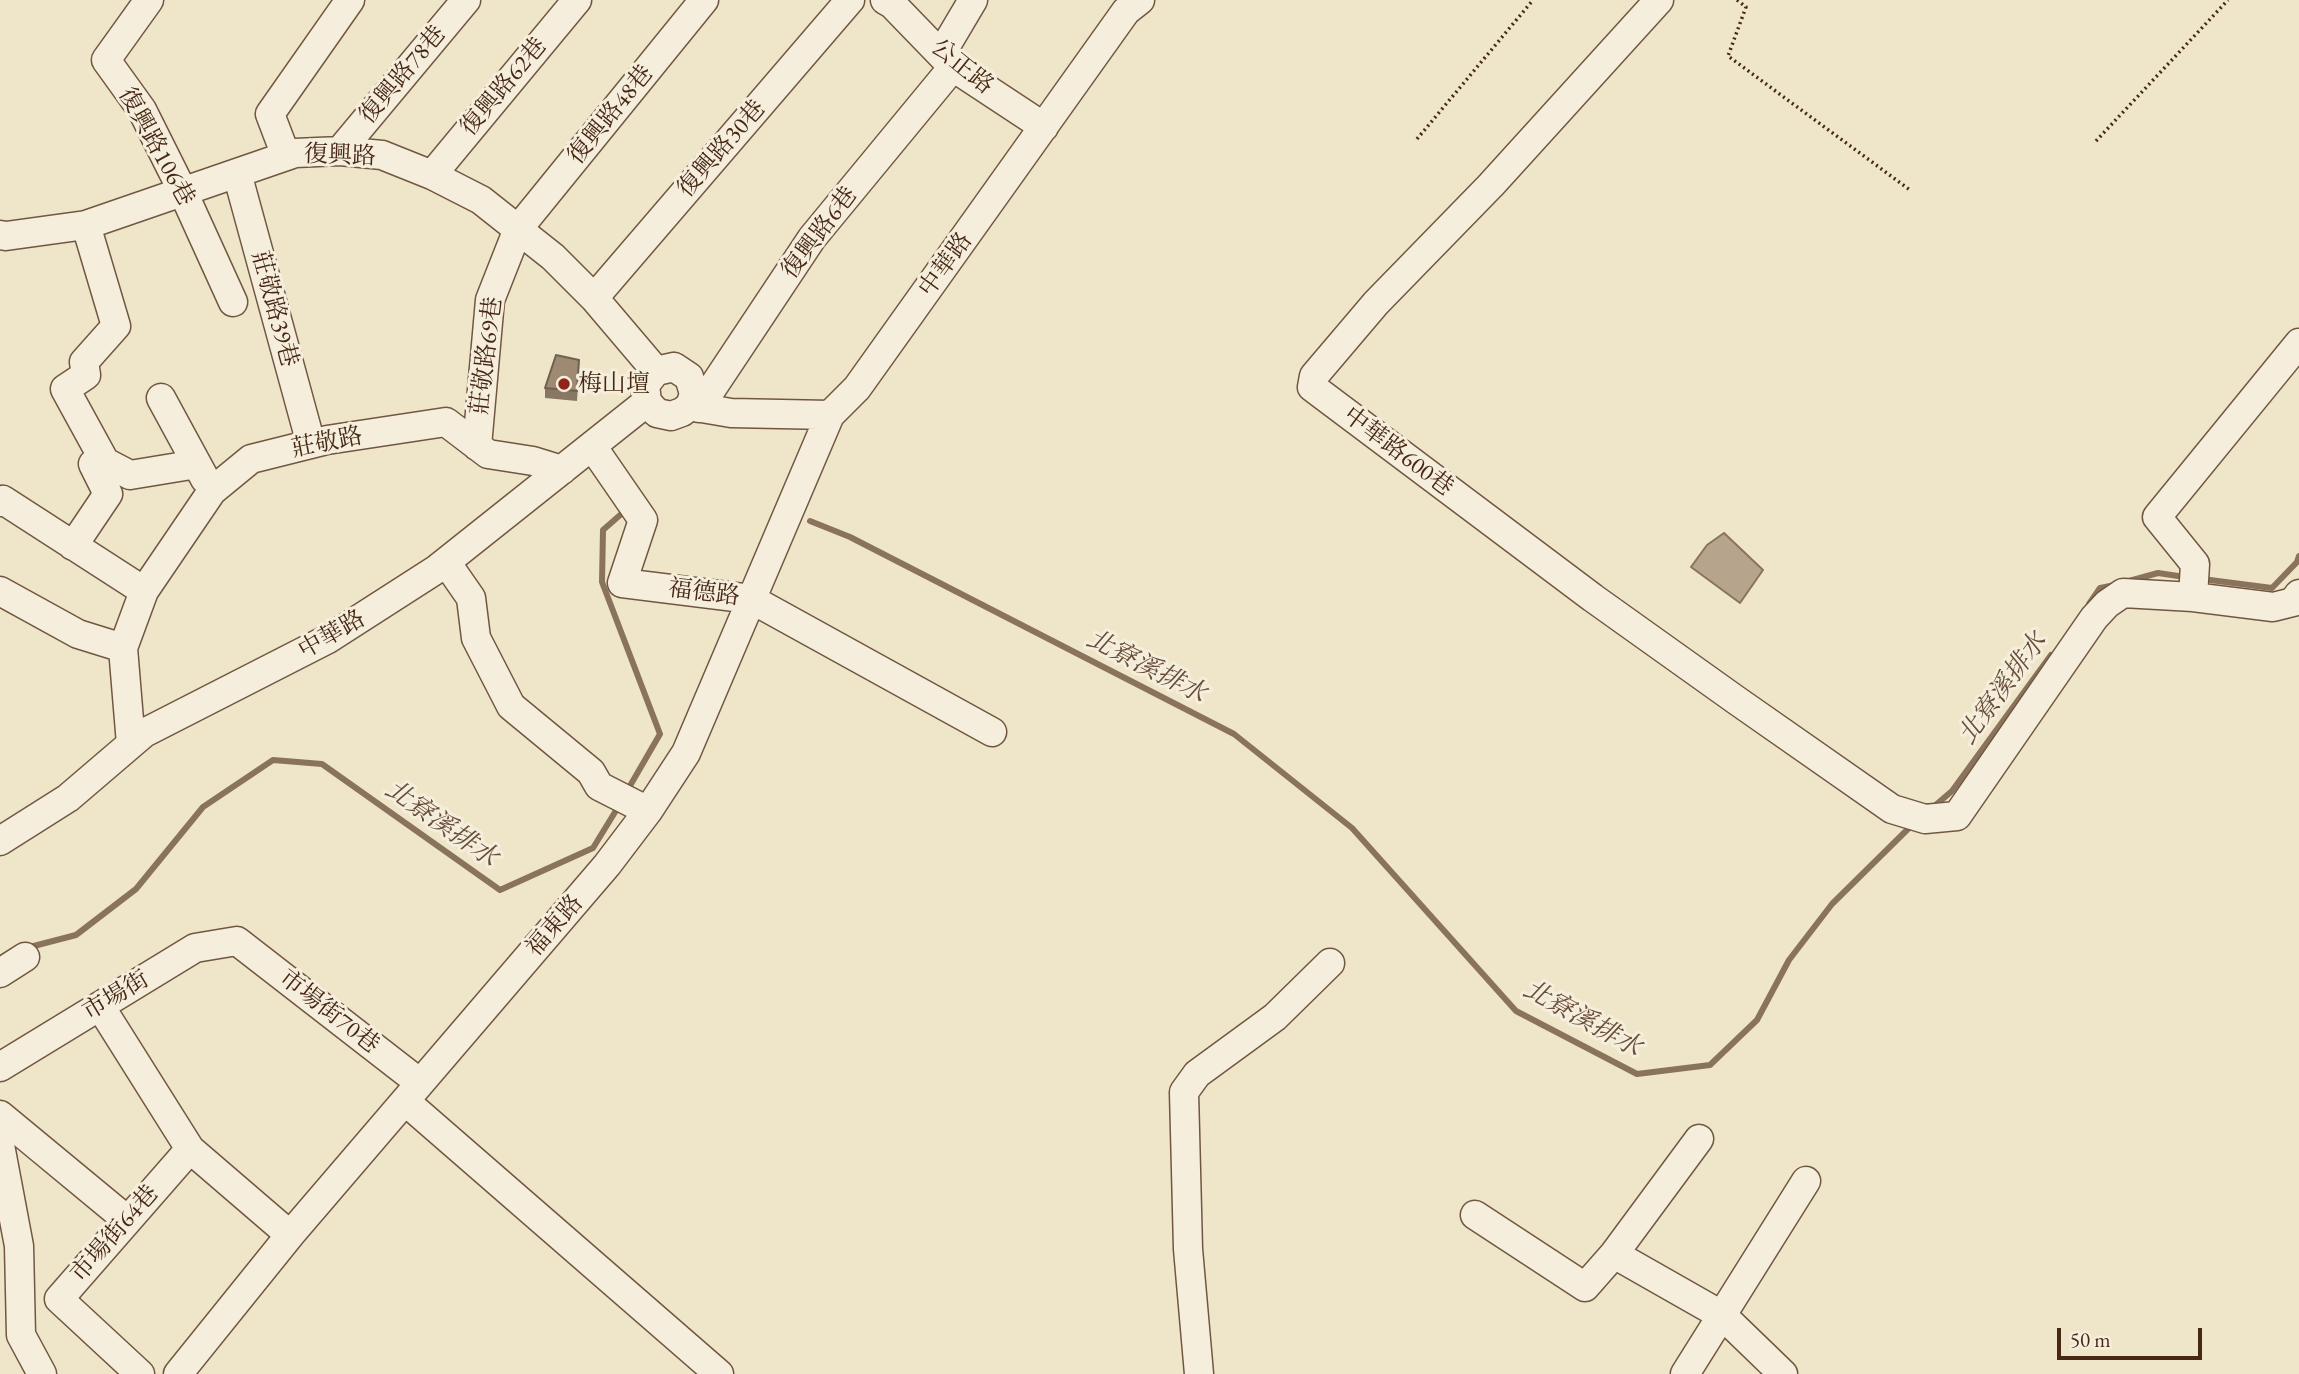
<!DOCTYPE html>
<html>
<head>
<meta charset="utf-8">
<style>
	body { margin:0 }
	#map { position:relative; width:2299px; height:1374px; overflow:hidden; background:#efe5c9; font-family:"EB Garamond",serif }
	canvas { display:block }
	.scale { position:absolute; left:2057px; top:1328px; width:145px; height:32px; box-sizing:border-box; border:4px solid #472815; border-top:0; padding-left:9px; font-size:21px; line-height:24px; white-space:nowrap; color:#472815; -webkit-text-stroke:5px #f5eedc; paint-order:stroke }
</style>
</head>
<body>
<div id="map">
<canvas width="2299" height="1374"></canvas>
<div class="scale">50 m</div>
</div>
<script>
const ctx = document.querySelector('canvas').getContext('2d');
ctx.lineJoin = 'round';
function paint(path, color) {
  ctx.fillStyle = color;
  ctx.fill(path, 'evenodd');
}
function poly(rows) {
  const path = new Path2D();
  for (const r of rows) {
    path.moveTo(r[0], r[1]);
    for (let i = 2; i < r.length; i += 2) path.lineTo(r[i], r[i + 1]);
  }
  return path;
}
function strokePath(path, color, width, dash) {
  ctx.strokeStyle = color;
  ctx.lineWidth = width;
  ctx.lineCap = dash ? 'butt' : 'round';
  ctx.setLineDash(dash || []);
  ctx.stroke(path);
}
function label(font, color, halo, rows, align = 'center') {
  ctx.font = font + ' "EB Garamond","Noto Serif TC",serif';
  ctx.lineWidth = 6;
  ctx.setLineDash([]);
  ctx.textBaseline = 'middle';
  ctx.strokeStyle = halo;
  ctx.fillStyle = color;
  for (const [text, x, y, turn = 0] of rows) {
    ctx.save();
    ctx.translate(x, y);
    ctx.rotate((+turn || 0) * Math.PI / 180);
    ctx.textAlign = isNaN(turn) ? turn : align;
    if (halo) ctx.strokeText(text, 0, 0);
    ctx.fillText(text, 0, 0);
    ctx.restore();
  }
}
const water = poly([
	[1724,533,1763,570,1740,603,1691,567,1707,545,1724,533]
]);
paint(water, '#b6a58c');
strokePath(water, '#8a735c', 2);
strokePath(poly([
	[627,509,603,530,602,582,660,734,627,791],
	[810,521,850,537,1234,734,1352,828,1516,1011,1637,1074,1710,1065,1757,1020,1789,960,1832,904,1912,825],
	[2210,580,2272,588,2297,562,2299,556],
	[2129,581,2158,573,2178,576],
	[2089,604,2100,588,2115,585],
	[1931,809,1952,791,2051,655],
	[26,948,76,935,136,889,203,807,273,760,322,764,500,890,593,848,620,804]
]), '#8a735c', 6);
const minor = poly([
	[149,0,106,60,142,110,183,192,233,302],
	[885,0,892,4,953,67,1044,127],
	[1659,0,1491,185,1376,303,1314,376,1312,387,1593,598,1736,700,1892,809,1925,819,1957,816,2094,618,2107,604,2123,593,2193,597,2273,607,2293,602,2299,594],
	[941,54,973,0],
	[340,151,466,0],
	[286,156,270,114,350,0],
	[237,173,311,444],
	[432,175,577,0],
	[86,225,116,326,84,362,86,375,65,389,105,462,130,475,197,464],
	[0,235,6,236,86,225,295,153,340,151,382,155,432,175,481,200,553,257,594,298,656,371],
	[594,298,850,0],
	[674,367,689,377,694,394,690,406,682,412,671,416,657,413,647,402,645,385,656,371,674,367],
	[161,398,205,479],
	[690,406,731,413,830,415,857,388,1126,11,1140,0],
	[699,408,812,238,953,67],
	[477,446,490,300,518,229,704,0],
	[592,446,643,520,622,583,751,599,992,732],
	[0,502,3,500,144,591],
	[73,546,108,494,93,464],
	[446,562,471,598,476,638,511,706,591,772,599,786,648,811],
	[0,591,78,634,123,648],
	[2193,597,2195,564,2157,517,2299,343],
	[131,744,123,648,144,591,212,491,251,459,327,440,446,422,488,454,533,461,562,470],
	[0,841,68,798,144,733,328,639,437,569,647,402],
	[0,973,25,957],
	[100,1006,190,1149,290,1235],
	[0,1067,195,948,237,941,420,1083],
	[405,1101,719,1374],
	[0,1115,127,1220],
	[0,1145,19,1246,21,1335,42,1374],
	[1475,1215,1585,1287,1614,1254,1723,1316,1783,1374],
	[1614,1254,1699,1139],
	[140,1374,59,1299,190,1149],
	[178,1374,290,1235,607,865,648,811,686,753,830,415],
	[1199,1374,1188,1249,1184,1092,1197,1074,1275,1017,1330,963],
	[1685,1374,1806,1181]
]);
strokePath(minor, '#715742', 31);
strokePath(poly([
	[1737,0,1746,7,1728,56,1910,190],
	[1417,139,1533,0],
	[2096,141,2228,0]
]), '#472815', 3.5, [2, 3.5]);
strokePath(minor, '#f5eedc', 28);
paint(poly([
	[579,369,577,401,545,398,545,388]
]), '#887763');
const building = poly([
	[556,355,579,360,577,391,545,388,556,355]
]);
paint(building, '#9e8a73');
strokePath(building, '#6f6150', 2);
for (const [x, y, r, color] of [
	[564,384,7,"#8f2418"]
]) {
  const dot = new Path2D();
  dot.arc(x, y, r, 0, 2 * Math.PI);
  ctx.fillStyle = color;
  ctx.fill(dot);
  strokePath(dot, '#f5eedc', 2.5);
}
label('24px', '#472815', '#f5eedc', [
	["公正路",962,67,39],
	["復興路78巷",403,75,-50],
	["復興路62巷",504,87,-50],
	["復興路48巷",611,115,-51],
	["復興路106巷",156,147,61],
	["復興路30巷",722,149,-49],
	["復興路",340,156,2],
	["復興路6巷",820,233,-53],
	["中華路",946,265,-54],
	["莊敬路39巷",274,309,75],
	["莊敬路69巷",487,356,-83],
	["莊敬路",327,443,-11],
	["中華路600巷",1398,452,37],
	["福德路",704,593,7],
	["中華路",332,635,-30],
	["福東路",555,926,-49],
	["市場街",116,996,-31],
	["市場街70巷",329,1012,38],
	["市場街64巷",115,1234,-49]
]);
label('24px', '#472815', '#f5eedc', [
	["梅山壇",578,384]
], 'left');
label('italic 26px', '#684e39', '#f5eedc', [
	["北寮溪排水",1146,667,27],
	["北寮溪排水",2003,689,-54],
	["北寮溪排水",441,824,35],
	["北寮溪排水",1582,1019,29]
]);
</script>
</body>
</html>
